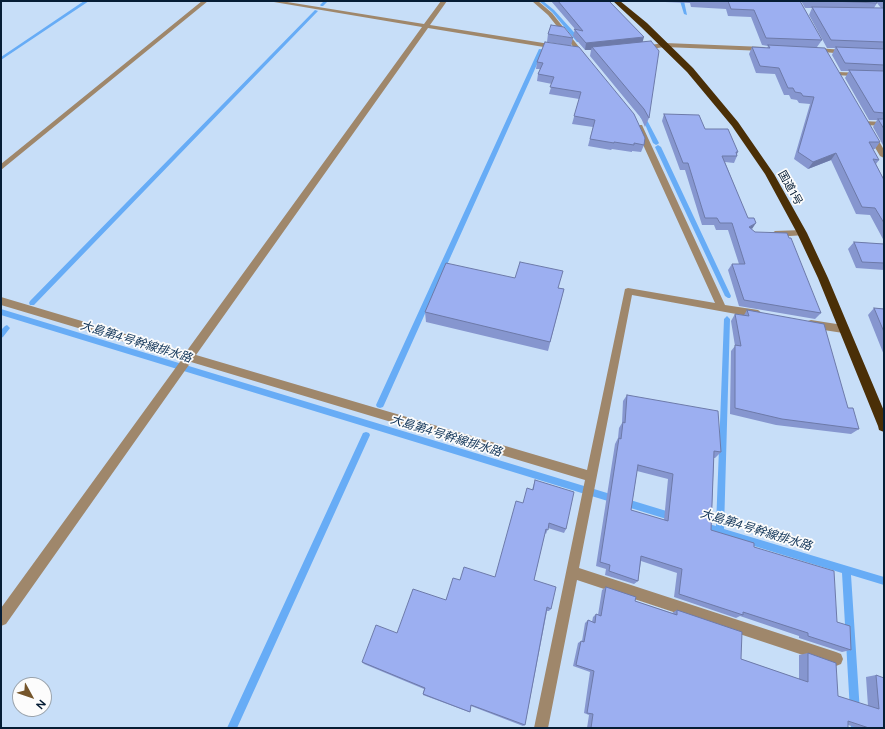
<!DOCTYPE html>
<html>
<head>
<meta charset="utf-8">
<style>
	body { margin:0 }
	#map { position:relative; width:885px; height:729px; overflow:hidden; background:#c7def8; font-family:Figtree,sans-serif }
	canvas { display:block }
	.frame { position:absolute; inset:0; border:2px solid #061d35; pointer-events:none }
	.north { position:absolute; left:12px; top:677px; width:40px; height:40px; box-sizing:border-box; background:#fcfcfc; border:1px solid #9aa3ac; border-radius:50%; rotate:130deg; font-size:11px; font-weight:700; line-height:16px; text-align:center; color:#061d35 }
	.north::after { content:''; display:block; margin:auto; width:14px; height:18px; background:#75552b; clip-path:polygon(50% 0,100% 100%,50% 72%,0 100%) }
</style>
</head>
<body>
<div id="map">
<canvas width="885" height="729"></canvas>
<div class="frame"></div>
<div class="north">N</div>
</div>
<script>
const ctx = document.querySelector('canvas').getContext('2d');
ctx.lineJoin = 'round';
function poly(rows) {
  const path = new Path2D();
  for (const r of rows) {
    path.moveTo(r[0], r[1]);
    for (let i = 2; i < r.length; i += 2) path.lineTo(r[i], r[i + 1]);
  }
  return path;
}
function paint(path, color) {
  ctx.fillStyle = color;
  ctx.fill(path, 'evenodd');
}
function strokePath(path, color, width, dash) {
  ctx.strokeStyle = color;
  ctx.lineWidth = width;
  ctx.lineCap = dash ? 'butt' : 'round';
  ctx.setLineDash(dash || []);
  ctx.stroke(path);
}
function label(font, color, halo, rows, align = 'center') {
  ctx.font = font + ' Figtree,"Noto Sans JP",sans-serif';
  ctx.lineWidth = 3.5;
  ctx.setLineDash([]);
  ctx.textBaseline = 'middle';
  ctx.strokeStyle = halo;
  ctx.fillStyle = color;
  for (const [text, x, y, turn = 0] of rows) {
    ctx.save();
    ctx.translate(x, y);
    ctx.rotate((+turn || 0) * Math.PI / 180);
    ctx.textAlign = isNaN(turn) ? turn : align;
    if (halo) ctx.strokeText(text, 0, 0);
    ctx.fillText(text, 0, 0);
    ctx.restore();
  }
}
paint(poly([
	[84,1,89,1,1,60,1,57,84,1],
	[324,1,328,1,323,6,321,6,320,5,324,1],
	[539,1,543,1,554,10,581,40,581,42,577,42,552,12,539,1],
	[680,1,684,1,687,15,684,14,680,1],
	[315,10,318,11,34,305,30,305,29,303,30,301,315,10],
	[539,49,550,50,552,51,550,52,543,51,384,405,383,407,380,408,377,407,376,405,539,49],
	[640,116,644,116,648,122,659,143,658,144,656,145,653,143,644,122,640,117,640,116],
	[658,145,661,147,731,296,730,298,728,298,725,296,655,147,658,145],
	[1,309,673,513,676,514,677,517,676,520,673,521,1,315,1,309],
	[727,316,730,319,724,529,884,577,884,585,851,575,861,728,851,728,842,573,702,530,699,529,698,526,699,523,702,522,716,526,724,319,727,316],
	[7,325,10,328,3,337,1,338,1,330,5,326,7,325],
	[366,432,369,433,370,435,237,728,227,728,363,433,366,432]
]), '#67acf6');
paint(poly([
	[202,1,208,1,1,170,1,164,202,1],
	[268,1,281,1,424,24,441,1,447,1,430,25,556,45,559,47,556,49,428,28,196,355,587,470,625,289,628,288,715,303,635,127,639,125,642,125,725,305,758,310,763,314,758,318,632,295,579,568,836,652,841,654,843,659,841,664,836,666,577,580,548,728,534,728,585,480,191,362,6,624,1,626,1,608,182,359,1,305,1,297,186,352,422,27,268,1],
	[532,1,538,1,552,13,587,57,587,59,583,59,548,15,532,1],
	[665,43,764,47,767,49,764,51,665,47,642,50,639,48,642,46,665,43],
	[814,48,846,50,849,52,846,54,812,51,812,49,814,48],
	[838,72,884,74,884,78,836,75,835,74,838,72],
	[862,121,884,122,884,126,865,125,862,125,862,121],
	[868,132,874,132,875,134,884,150,884,158,880,156,867,134,868,132],
	[802,230,806,233,805,235,775,237,771,234,775,231,802,230],
	[811,320,843,325,846,326,848,329,846,332,843,333,811,328,808,327,806,324,808,321,811,320]
]), '#9f876b');
paint(poly([
	[613,1,620,1,647,23,693,68,738,122,774,174,807,233,828,278,884,411,884,432,879,430,878,426,818,278,797,233,765,174,732,126,687,72,641,27,613,1]
]), '#4a2f07');
paint(poly([
	[551,1,609,1,643,42,649,118,645,127,641,118,590,56,591,50,585,50,573,36,575,29],
	[665,1,800,1,822,40,817,47,880,142,875,149,873,149,879,160,876,164,884,180,884,241,870,215,856,214,831,160,808,169,794,159,810,104,799,103,797,100,791,99,789,95,784,95,775,74,756,73,749,54,752,47,767,48,768,46,762,45,751,17,728,16,726,9,691,7,690,3,665,2],
	[801,1,884,1,884,147,873,127,877,120,869,120,845,78,849,71,841,71,832,55,835,48,827,48,809,15,812,8,805,8],
	[877,3,881,8,874,8],
	[548,34,573,38,571,46,547,42],
	[545,42,644,145,641,152,632,151,632,152,612,149,611,150,588,146,593,127,572,124,579,99,549,94,552,84,537,81,538,74,540,69,536,69,537,62],
	[664,114,705,129,738,152,737,154,737,156,734,163,725,162,752,230,821,313,815,319,739,306,728,270,732,264,739,264,728,230,716,230,714,225,702,225,685,170,680,170,662,121],
	[854,242,884,244,884,270,856,268,848,249],
	[558,288,564,289,548,351,426,322,425,312],
	[874,308,884,309,884,355,868,315],
	[747,310,848,408,859,429,851,434,776,425,730,414,731,351,735,346,731,321,735,314,744,315],
	[627,395,721,452,715,458,714,458,711,530,754,547,837,622,851,650,842,652,799,638,799,636,740,616,736,618,674,597,677,573,641,561,638,581,634,584,605,575,606,569,596,566,615,444,618,438,619,428,622,423,623,401],
	[637,471,668,479,664,520,631,510],
	[535,480,566,529,564,533,548,528,546,534,545,533,534,580,551,609,549,611,547,611,525,725,523,726,471,706,469,712,423,695,423,694,424,689,364,664,362,662,397,633,446,600,460,580,495,577,532,490],
	[606,587,635,601,672,613,677,610,741,659,799,679,799,655,808,653,838,696,868,706,866,677,876,675,884,728,858,728,848,725,848,728,587,728,589,715,584,713,590,672,573,666,578,643,581,641,582,641,585,623,588,620,592,622,593,617,596,614,598,615,602,590]
]), '#8696cf');
paint(poly([
	[644,37,642,44,592,47,591,50,585,50,586,43],
	[836,153,831,160,808,169,813,162],
	[756,223,752,229,749,227]
]), '#6d7aa9');
const building = poly([
	[558,1,609,1,644,37,586,43,574,29,583,31,558,1],
	[722,1,800,1,822,40,766,38,754,10,731,9,728,1,722,1],
	[831,1,876,1,877,3,831,1],
	[812,7,884,8,884,42,831,40,812,7],
	[551,25,564,27,573,38,548,34,551,25],
	[651,41,659,51,649,118,644,109,592,47,651,41],
	[545,42,579,47,634,114,645,138,644,145,634,143,634,145,614,142,614,143,590,139,595,120,574,116,581,92,550,87,554,77,538,74,543,63,537,62,545,42],
	[768,45,825,48,880,142,869,142,879,160,873,159,884,180,884,223,875,208,862,207,836,153,813,162,798,152,814,97,803,96,801,93,795,92,793,88,788,88,779,68,760,66,752,47,770,48,768,45],
	[836,47,884,49,884,65,845,63,836,47],
	[849,70,884,71,884,113,874,112,849,70],
	[664,114,699,115,705,129,728,129,738,152,736,152,737,156,722,156,748,218,754,218,756,223,749,227,755,232,787,233,789,238,791,238,821,313,744,300,732,264,745,264,732,223,720,223,717,218,705,218,688,163,683,163,664,114],
	[878,119,884,119,884,129,878,119],
	[854,242,884,244,884,263,862,262,854,242],
	[520,262,563,271,558,288,564,289,550,342,425,312,446,263,515,278,520,262],
	[874,308,884,309,884,332,874,308],
	[747,310,824,324,848,408,853,408,859,429,782,419,735,408,735,345,741,346,735,314,749,316,747,310],
	[627,395,718,411,721,452,714,451,711,530,754,543,754,547,834,571,837,622,850,626,851,650,808,636,808,633,743,612,743,615,679,594,682,569,641,556,638,581,609,571,610,565,600,562,619,438,621,439,623,422,625,423,627,395],
	[638,465,673,474,668,521,631,510,638,465],
	[535,480,574,492,566,529,549,523,548,530,546,529,534,580,556,587,551,609,547,607,525,725,471,705,470,712,423,694,425,688,362,662,376,625,397,633,413,589,446,600,453,578,460,580,464,567,495,577,516,501,523,503,527,488,533,490,535,480],
	[606,587,636,597,635,601,677,615,677,610,742,632,741,659,808,682,808,653,836,663,838,696,879,709,876,675,884,678,884,728,869,728,848,721,848,728,591,728,593,714,587,713,594,671,576,665,581,641,584,642,588,620,595,623,596,614,601,616,606,587]
]);
paint(building, '#9caff1');
strokePath(building, '#6d7aa9', 1);
label('11px', '#061d35', '#fcfcfc', [
	["国道1号",790,188,61]
]);
label('italic 12px', '#0e3256', '#fcfcfc', [
	["大島第4号幹線排水路",136,342,17],
	["大島第4号幹線排水路",446,436,17],
	["大島第4号幹線排水路",756,530,17]
]);
</script>
</body>
</html>
